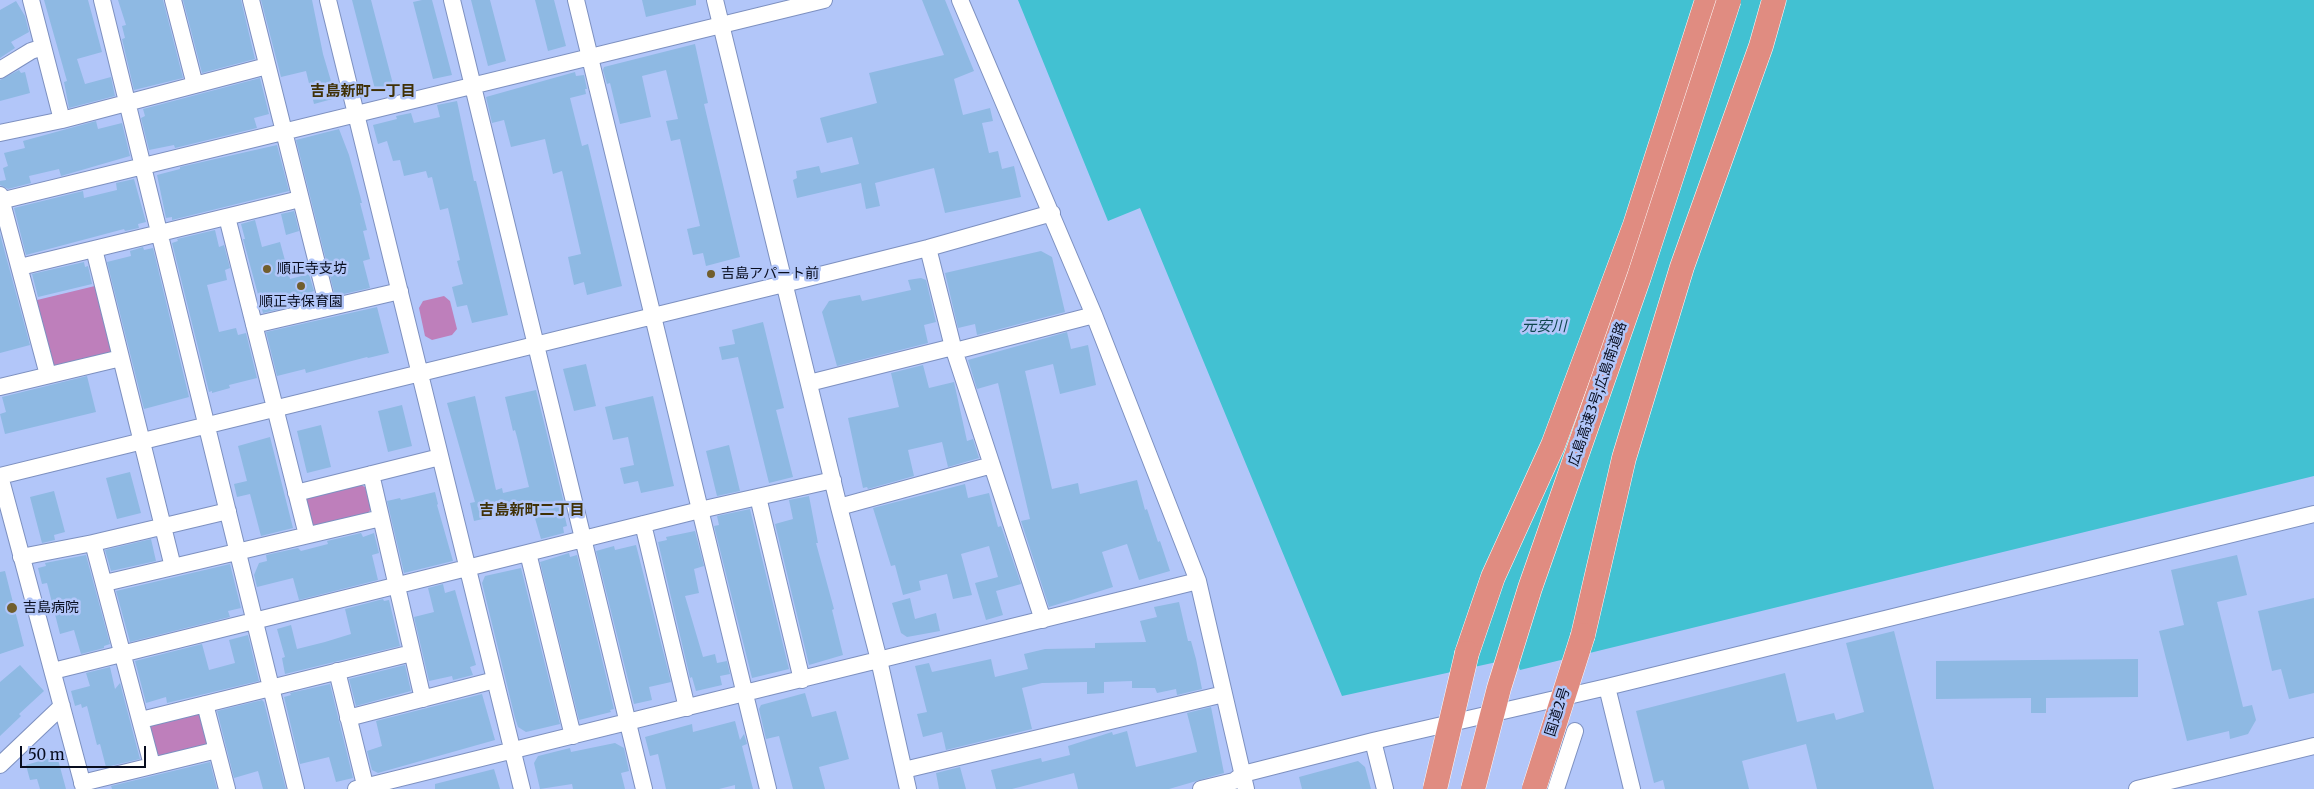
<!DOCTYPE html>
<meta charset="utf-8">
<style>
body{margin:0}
#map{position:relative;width:2314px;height:789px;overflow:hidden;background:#b2c6f9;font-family:Merriweather,serif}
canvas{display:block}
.scale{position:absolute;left:20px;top:746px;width:126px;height:22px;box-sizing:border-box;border:2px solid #080d1f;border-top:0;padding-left:6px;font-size:15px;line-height:18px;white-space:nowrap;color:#080d1f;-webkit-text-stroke:4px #b2c6f9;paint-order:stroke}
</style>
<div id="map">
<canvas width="2314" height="789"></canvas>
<div class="scale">50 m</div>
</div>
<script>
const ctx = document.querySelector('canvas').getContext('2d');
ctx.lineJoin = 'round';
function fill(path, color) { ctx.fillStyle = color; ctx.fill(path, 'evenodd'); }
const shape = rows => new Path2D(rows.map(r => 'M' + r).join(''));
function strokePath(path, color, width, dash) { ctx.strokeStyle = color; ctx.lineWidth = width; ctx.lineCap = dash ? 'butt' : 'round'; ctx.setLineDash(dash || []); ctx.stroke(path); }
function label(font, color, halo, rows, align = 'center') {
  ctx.font = font + ' Merriweather,"Noto Sans JP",serif'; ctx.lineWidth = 5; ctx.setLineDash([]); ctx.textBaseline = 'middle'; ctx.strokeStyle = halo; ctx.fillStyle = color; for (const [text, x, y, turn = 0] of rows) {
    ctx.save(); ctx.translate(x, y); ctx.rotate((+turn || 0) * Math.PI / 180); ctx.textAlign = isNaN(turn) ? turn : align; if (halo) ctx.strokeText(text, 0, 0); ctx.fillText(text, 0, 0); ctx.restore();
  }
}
fill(shape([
 [99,285,114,345,108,356,54,368,33,301],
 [444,296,450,301,457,329,452,335,432,340,425,336,419,308,423,301],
 [355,482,365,487,371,509,365,517,317,531,309,524,304,501,311,493],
 [194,711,202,716,209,737,205,746,164,758,156,753,149,730,154,721]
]), '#be7fbb');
fill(shape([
 [1018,0,2314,0,2314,476,1520,670,1515,658,1342,696,1140,208,1108,221]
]), '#42c1d2');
fill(shape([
 [44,0,88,0,102,52,77,59,85,84,111,77,115,96,69,108,64,82,67,81],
 [118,0,163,0,183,78,134,90,122,39,125,38,122,26,126,25],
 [183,0,241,0,255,59,202,73],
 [261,0,312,0,323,54,336,98,314,104,306,71,281,77],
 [352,0,371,0,394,88,376,93],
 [422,0,432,0,452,75,433,79,413,2],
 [471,0,490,0,506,61,488,66],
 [535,0,554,0,566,46,548,51],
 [642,0,696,0,696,5,646,17],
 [922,0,945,0,974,71,954,79,963,115,990,108,993,121,982,123,989,153,998,151,1002,169,1014,166,1021,197,945,213,934,168,875,183,880,206,866,209,861,183,797,198,793,180,797,178,796,171,819,166,821,173,859,164,852,137,827,143,820,118,877,103,869,73,944,55],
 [16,1,25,16,29,32,11,42,15,48,0,58,0,10],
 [695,44,708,103,704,104,740,257,706,266,703,253,693,255,687,229,700,226,680,139,671,141,666,121,678,119,666,70,642,76,651,117,620,124,610,83,607,84,603,70,604,67],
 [19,70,21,73,25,72,30,93,0,101,0,80],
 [575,72,576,76,584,75,587,89,585,89,586,94,570,98,582,146,588,144,622,286,587,295,584,282,574,285,568,257,581,254,562,171,553,174,545,139,511,147,504,120,492,123,486,97],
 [260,78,269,114,254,118,257,128,175,148,174,145,149,150,141,118,145,116,143,109],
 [457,101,474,181,476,181,508,315,472,323,467,305,457,307,452,287,463,284,457,261,460,260,448,208,440,210,432,177,428,178,426,171,404,176,400,160,393,161,387,141,378,144,373,125,397,119,396,116,411,113,414,123,440,117,437,105],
 [96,121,98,129,122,123,130,156,61,176,59,169,29,176,31,183,8,189,0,185,0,181,6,180,3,168,8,166,4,153,25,148,23,141],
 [339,129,349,155,362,203,360,203,367,230,363,231,370,259,363,261,370,288,335,296,296,140],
 [277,145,289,191,172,220,172,217,166,218,157,175,180,169,180,167],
 [134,179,146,222,138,224,139,228,125,231,124,229,26,255,14,208,83,191,84,198,117,190,116,183],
 [294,211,299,231,286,235,281,214],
 [255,220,262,247,280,242,290,279,309,274,314,291,303,295,305,303,263,313,243,239,245,239,241,224],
 [215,230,219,247,224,245,230,268,225,270,227,280,207,285,219,332,236,328,238,335,246,333,257,378,229,385,230,388,212,393,212,391,209,392,172,243,178,241,177,239],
 [0,234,30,345,0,353],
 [143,247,144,250,153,248,189,397,144,409,107,262,131,256,130,251],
 [1041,251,1052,257,1065,312,977,335,975,324,958,328,945,273],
 [84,262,85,267,88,266,92,284,38,297,32,274],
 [921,278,926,280,936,322,924,325,928,343,837,366,822,312,829,301,860,295,862,301,911,290,908,280],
 [377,307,389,353,368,358,367,357,306,373,305,369,277,376,266,332],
 [763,322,784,408,776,410,793,477,769,483,738,357,722,360,719,347,735,344,732,330],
 [1067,332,1071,349,1088,345,1096,385,1060,394,1053,364,1025,371,1052,489,1078,483,1080,494,1137,480,1145,510,1147,509,1158,542,1160,541,1170,571,1139,580,1127,544,1102,552,1113,587,1049,607,1021,521,1030,519,998,383,977,389,968,360],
 [586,364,596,406,574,411,563,369],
 [923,365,929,388,954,382,967,441,973,439,979,458,948,467,942,442,908,450,914,476,868,489,867,487,863,488,848,418,899,407,891,373],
 [87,376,96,412,5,434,0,414,6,412,2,397],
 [536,390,564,503,562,504,567,526,563,527,564,533,541,539,532,508,474,521,470,503,475,502,447,403,475,396,496,490,502,488,503,493,529,487,517,437,515,430,513,431,505,397],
 [653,396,674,486,641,493,638,481,624,484,620,468,634,465,628,437,613,440,605,407],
 [402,405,412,446,388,452,378,411],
 [321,425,331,467,307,473,297,431],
 [270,437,293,528,261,536,250,494,237,497,234,484,247,481,238,446],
 [729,445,740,491,717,496,706,451],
 [130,472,141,513,117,519,106,478],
 [965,484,968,498,989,493,998,527,1001,526,1021,584,996,591,1003,615,986,620,975,583,998,577,989,546,961,554,972,595,953,599,947,574,919,581,921,590,903,595,895,565,891,566,873,508],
 [54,491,65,532,54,535,55,540,42,543,30,497],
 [435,492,438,504,437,505,453,561,404,573,387,501,400,498,401,500],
 [809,496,818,543,816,543,834,609,832,610,843,655,809,665,775,524,793,519,789,500],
 [750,509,789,669,752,678,714,526,719,525,717,516],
 [695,531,704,566,694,569,699,593,685,596,703,657,715,654,717,663,727,661,730,674,720,676,722,685,696,691,692,677,690,678,658,542,667,540,666,537],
 [361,533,363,537,374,533,379,553,372,555,378,580,299,600,293,578,257,587,254,575,259,563,267,561,266,555,298,548,301,551,328,544,327,541],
 [151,539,156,561,111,571,105,550],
 [636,545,671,682,649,687,652,700,634,704,596,551,614,546,615,550],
 [569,553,570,557,577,555,614,709,610,710,611,712,579,720,540,562],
 [86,555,110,644,104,646,104,648,81,654,74,630,60,634,47,583,42,584,38,568,46,566,45,563],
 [2237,555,2247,595,2217,602,2243,707,2252,705,2256,720,2248,734,2230,739,2229,731,2187,741,2159,631,2184,625,2171,570],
 [230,564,241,608,228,611,230,617,130,642,116,591],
 [521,568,560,724,526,732,518,727,515,718,482,583,485,576],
 [5,571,24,646,0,654,0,572],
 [443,584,445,593,455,590,476,665,470,667,473,675,453,680,452,676,429,681,414,617,434,612,428,588],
 [910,598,915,619,936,613,940,631,907,637,901,633,892,603],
 [2314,598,2314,693,2289,699,2281,669,2272,671,2258,611],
 [383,599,384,601,389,600,400,646,285,674,282,658,285,657,277,629,291,625,297,649,325,642,351,634,345,609],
 [1179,602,1188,641,1191,641,1196,659,1202,689,1177,695,1176,689,1157,693,1155,688,1132,688,1132,681,1104,682,1104,693,1087,694,1087,682,1042,683,1022,688,1032,729,946,750,942,732,923,737,917,714,927,712,915,666,929,663,932,672,991,659,995,677,1028,669,1024,654,1045,649,1095,648,1095,643,1146,642,1140,621,1157,617,1154,607],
 [1894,631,1934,789,1817,789,1806,744,1742,761,1749,789,1665,789,1663,780,1654,783,1636,711,1785,673,1797,722,1834,713,1836,720,1864,712,1846,643],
 [248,635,259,681,167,703,166,697,146,703,135,661,202,644,209,670,235,663,229,640],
 [2138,659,2138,697,2046,698,2046,713,2031,713,2031,698,1936,699,1936,661],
 [20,665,44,691,19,714,21,716,0,736,0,682],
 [405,665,411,691,356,706,349,679],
 [110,667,115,689,120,683,140,759,106,767,100,744,97,745,87,706,82,708,81,704,75,706,71,691,90,686,86,673],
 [330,684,353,778,336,782,329,757,300,764,284,697,291,695,290,693],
 [805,693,812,717,836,711,849,759,819,767,825,789,793,789,779,736,766,739,759,709,761,705],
 [482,694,495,740,378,773,372,770,367,751,382,746,376,721],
 [262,700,264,702,286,789,263,789,258,771,234,778,217,711],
 [1211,707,1224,773,1169,789,1078,789,1074,773,1012,789,996,789,991,770,1041,758,1042,762,1070,755,1068,746,1112,732,1113,735,1127,731,1136,767,1197,752,1187,713],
 [735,721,740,740,744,734,747,744,742,746,753,789,735,789,735,785,719,789,666,789,658,754,650,756,645,737,692,724,693,732],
 [615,743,624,748,629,771,621,773,625,789,573,789,572,784,540,789,534,763,538,756,570,748,571,752],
 [57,756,66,789,40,789,37,779,30,780,26,765],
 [1358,761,1365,767,1371,789,1302,789,1299,777],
 [210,762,217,789,112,789,111,786],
 [960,767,966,789,939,789,936,773],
 [494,769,500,789,435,789,435,784]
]), '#8eb9e3');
const minor = shape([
 [31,0,62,120],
 [102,0,296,789],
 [173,0,195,85],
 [251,0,328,307],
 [328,0,522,789],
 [452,0,644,789],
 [576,0,768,789],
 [715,0,839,507,879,660,908,789],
 [960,0,1094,315,1198,581,1246,789],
 [0,70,31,51,43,47],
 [0,133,62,120,267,66],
 [0,195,48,375],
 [0,201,824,0],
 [227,217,307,535],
 [928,248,953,347,1043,620],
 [94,249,173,567],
 [20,267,300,199],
 [254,325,400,291],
 [955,351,1094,315],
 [809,383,953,347],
 [0,387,121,358],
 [371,474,423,699],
 [0,476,784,284,928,248,1052,213],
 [0,476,84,789],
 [296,493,440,457],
 [758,497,802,680],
 [839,507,992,465],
 [643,524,687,708],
 [93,543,152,765],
 [528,553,573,736],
 [21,557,93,543,228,511],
 [105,583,381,518],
 [53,671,700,510,833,480],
 [337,671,366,789],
 [1607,687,1632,789],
 [205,704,227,789],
 [348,718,495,680],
 [141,720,412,653],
 [1373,741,1385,789],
 [0,765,62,706],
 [904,770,1224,694],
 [82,783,217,750],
 [356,789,1198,581],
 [1201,789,1234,781,1243,774,1373,741,1607,687,2314,514],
 [1556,789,1575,731],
 [2137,789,2314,746]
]);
const highway = shape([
 [1583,635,1624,458,1682,267,1761,46,1774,0],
 [1467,653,1493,577,1553,445,1635,225,1707,0]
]);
strokePath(minor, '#7d90c0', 18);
strokePath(highway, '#fff', 25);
strokePath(minor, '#fff', 16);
strokePath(highway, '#e08c81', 24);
const highwayBridge = shape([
 [1435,789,1467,653],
 [1473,789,1499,688,1530,588,1639,277,1729,0],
 [1534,789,1583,635]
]);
strokePath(highwayBridge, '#fff', 25, []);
strokePath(highwayBridge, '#e08c81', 24);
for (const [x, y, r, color] of [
 [267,269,5,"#715e2d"],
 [711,274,5,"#715e2d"],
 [301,286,5,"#715e2d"],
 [12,608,6,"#715e2d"]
]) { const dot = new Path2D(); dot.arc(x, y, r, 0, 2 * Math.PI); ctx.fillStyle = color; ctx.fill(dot); strokePath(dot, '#b2c6f9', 2); }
label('14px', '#080d1f', '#b2c6f9', [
 ["順正寺支坊",277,269],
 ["吉島アパート前",721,274],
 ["順正寺保育園",301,302,"center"],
 ["吉島病院",23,608]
], 'left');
label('14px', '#080d1f', '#b2c6f9', [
 ["広島高速3号;広島南道路",1598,394,-71],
 ["国道2号",1558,712,-72]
]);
label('bold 15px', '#403107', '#b2c6f9', [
 ["吉島新町一丁目",363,92],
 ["吉島新町二丁目",532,511]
]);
label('italic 15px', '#0f474e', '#b2c6f9', [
 ["元安川",1544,327]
]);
</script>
